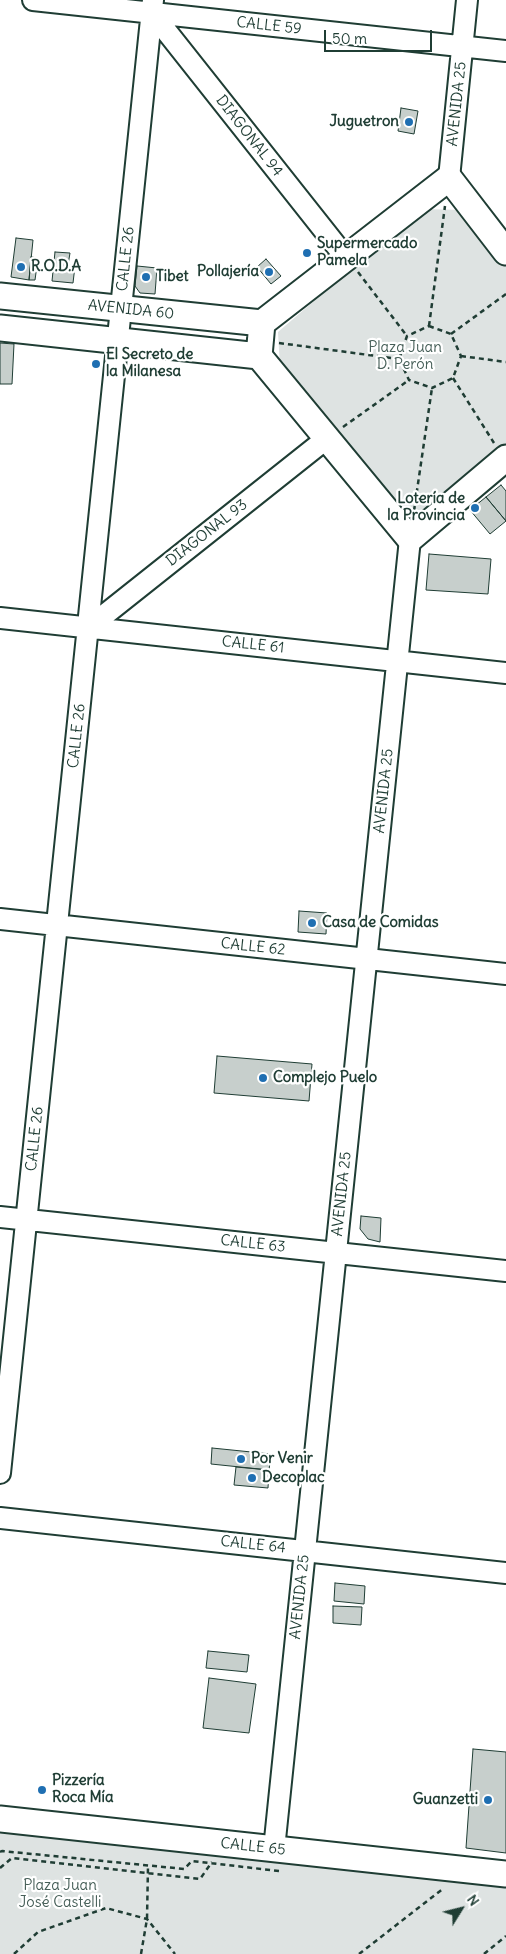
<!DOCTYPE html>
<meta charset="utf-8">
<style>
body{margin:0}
#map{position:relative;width:506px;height:1954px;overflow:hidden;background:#fff;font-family:Delius,sans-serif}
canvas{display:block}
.north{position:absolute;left:436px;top:1884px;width:50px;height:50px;-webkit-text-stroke:4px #fff;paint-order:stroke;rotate:54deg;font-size:14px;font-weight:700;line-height:20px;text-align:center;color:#1f3d34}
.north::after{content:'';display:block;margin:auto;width:18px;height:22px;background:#1f3d34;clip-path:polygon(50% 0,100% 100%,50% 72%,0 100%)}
.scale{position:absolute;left:324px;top:30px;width:108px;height:22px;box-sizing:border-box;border:2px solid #1f3d34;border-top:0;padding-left:6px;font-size:15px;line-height:18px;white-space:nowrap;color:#1f3d34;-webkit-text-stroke:4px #fff;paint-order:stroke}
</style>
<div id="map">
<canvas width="506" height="1954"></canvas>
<div class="north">N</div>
<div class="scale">50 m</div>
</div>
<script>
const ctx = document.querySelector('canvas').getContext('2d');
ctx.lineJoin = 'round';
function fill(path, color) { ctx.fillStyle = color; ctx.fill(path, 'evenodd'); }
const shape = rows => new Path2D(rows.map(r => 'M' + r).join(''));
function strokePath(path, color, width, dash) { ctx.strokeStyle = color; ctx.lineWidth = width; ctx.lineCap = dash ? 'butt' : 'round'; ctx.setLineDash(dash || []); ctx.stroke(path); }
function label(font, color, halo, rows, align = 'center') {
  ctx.font = font + ' Delius,sans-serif'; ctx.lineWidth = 4.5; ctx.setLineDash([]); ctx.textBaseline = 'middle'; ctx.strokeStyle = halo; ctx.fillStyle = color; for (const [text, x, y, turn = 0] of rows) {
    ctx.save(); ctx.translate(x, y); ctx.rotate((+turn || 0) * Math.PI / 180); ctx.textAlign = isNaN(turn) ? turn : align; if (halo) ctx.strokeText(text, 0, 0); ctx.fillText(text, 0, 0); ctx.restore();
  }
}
fill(shape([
 [421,209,464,210,506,265,506,446,429,513,394,503,280,368,278,332],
 [0,1829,506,1885,506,1954,0,1954]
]), '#dee3e2');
const building = shape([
 [401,108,418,111,414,134,398,131,401,108],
 [16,238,33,240,29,280,11,277,16,238],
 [55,252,70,253,68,265,75,266,73,283,52,281,55,252],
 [31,257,38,258,35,280,29,280,31,257],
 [266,259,281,276,271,284,257,267,266,259],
 [137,266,157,268,155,294,140,293,135,286,137,266],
 [0,343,14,344,12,384,0,384,0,343],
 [501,485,506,491,506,521,486,497,501,485],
 [486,497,506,521,490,534,470,510,486,497],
 [429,554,491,559,488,594,426,590,429,554],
 [299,911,327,913,326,934,298,932,299,911],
 [217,1056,312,1064,309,1101,214,1093,217,1056],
 [361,1216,381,1218,380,1242,368,1239,360,1229,361,1216],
 [212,1448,271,1454,269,1470,211,1464,212,1448],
 [236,1467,269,1470,268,1488,234,1485,236,1467],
 [335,1583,365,1586,364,1604,334,1601,335,1583],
 [333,1606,362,1607,361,1625,333,1623,333,1606],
 [208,1651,249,1655,247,1672,206,1668,208,1651],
 [209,1678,256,1684,249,1733,203,1728,209,1678],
 [473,1749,506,1752,506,1853,466,1848,473,1749]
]);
fill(building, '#c7cfcc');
strokePath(building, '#1f3d34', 1);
const minor = shape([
 [33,0,506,51],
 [152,13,346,258],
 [449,178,467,0],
 [0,618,506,673],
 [88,628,326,439],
 [0,919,506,974],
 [0,1217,506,1271],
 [0,1473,153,0],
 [0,1518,506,1573],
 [274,1849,410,539]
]);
const major = shape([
 [506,252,449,178,262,323,259,356,410,539,506,458],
 [0,296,262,323],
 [0,328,259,356],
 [0,1819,506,1874]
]);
strokePath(minor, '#1f3d34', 24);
strokePath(major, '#1f3d34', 29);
strokePath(shape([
 [358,272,407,336],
 [429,326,451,334,461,356,453,378,432,388,409,380,399,359,407,336,429,326],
 [429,326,445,206],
 [451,334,506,294],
 [279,343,399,359],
 [461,356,506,362],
 [453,378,494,443],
 [343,427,409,380],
 [414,511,432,388],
 [0,1852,2,1851,184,1869,192,1861,279,1871],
 [0,1868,12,1858,200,1879,212,1862],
 [14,1954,38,1932,106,1908,147,1919,175,1954],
 [141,1954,147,1919,148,1866],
 [359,1954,444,1888],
 [484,1954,506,1936]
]), '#1f3d34', 2.5, [5, 4]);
strokePath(minor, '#fff', 20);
strokePath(major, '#fff', 25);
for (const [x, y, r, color] of [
 [409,122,5,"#1f6fb2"],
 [307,253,5,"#1f6fb2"],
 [21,267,5,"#1f6fb2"],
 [269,272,5,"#1f6fb2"],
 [146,277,5,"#1f6fb2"],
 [96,364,5,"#1f6fb2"],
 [475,508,5,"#1f6fb2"],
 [312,923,5,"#1f6fb2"],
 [263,1078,5,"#1f6fb2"],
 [241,1459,5,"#1f6fb2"],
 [252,1478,5,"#1f6fb2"],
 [42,1790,5,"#1f6fb2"],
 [488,1800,5,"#1f6fb2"]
]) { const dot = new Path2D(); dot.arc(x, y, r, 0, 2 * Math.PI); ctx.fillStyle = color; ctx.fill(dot); strokePath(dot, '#fff', 2); }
label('15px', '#1f3d34', '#fff', [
 ["CALLE 59",269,26,6],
 ["AVENIDA 25",457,104,-84],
 ["DIAGONAL 94",249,136,52],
 ["CALLE 26",126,259,-84],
 ["AVENIDA 60",131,310,6],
 ["DIAGONAL 93",207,533,-38],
 ["CALLE 61",253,645,6],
 ["CALLE 26",77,736,-84],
 ["AVENIDA 25",384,791,-84],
 ["CALLE 62",253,947,6],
 ["CALLE 26",35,1139,-84],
 ["AVENIDA 25",342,1194,-84],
 ["CALLE 63",253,1244,6],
 ["CALLE 64",253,1545,6],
 ["AVENIDA 25",300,1597,-84],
 ["CALLE 65",253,1847,6]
]);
label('bold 15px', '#1f3d34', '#fff', [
 ["Juguetron",399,122,"right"],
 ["Supermercado",317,244],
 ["Pamela",317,261],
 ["R.O.D.A",31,267],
 ["Pollajería",259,272,"right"],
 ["Tibet",156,277],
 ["El Secreto de",106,355],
 ["la Milanesa",106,372],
 ["Lotería de",465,499,"right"],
 ["la Provincia",465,516,"right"],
 ["Casa de Comidas",322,923],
 ["Complejo Puelo",273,1078],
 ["Por Venir",251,1459],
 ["Decoplac",262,1478],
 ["Pizzería",52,1781],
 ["Roca Mía",52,1798],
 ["Guanzetti",478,1800,"right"]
], 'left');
label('15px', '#455e57', '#fff', [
 ["Plaza Juan",405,348],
 ["D. Perón",405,365],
 ["Plaza Juan",60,1886],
 ["José Castelli",60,1903]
]);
</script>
